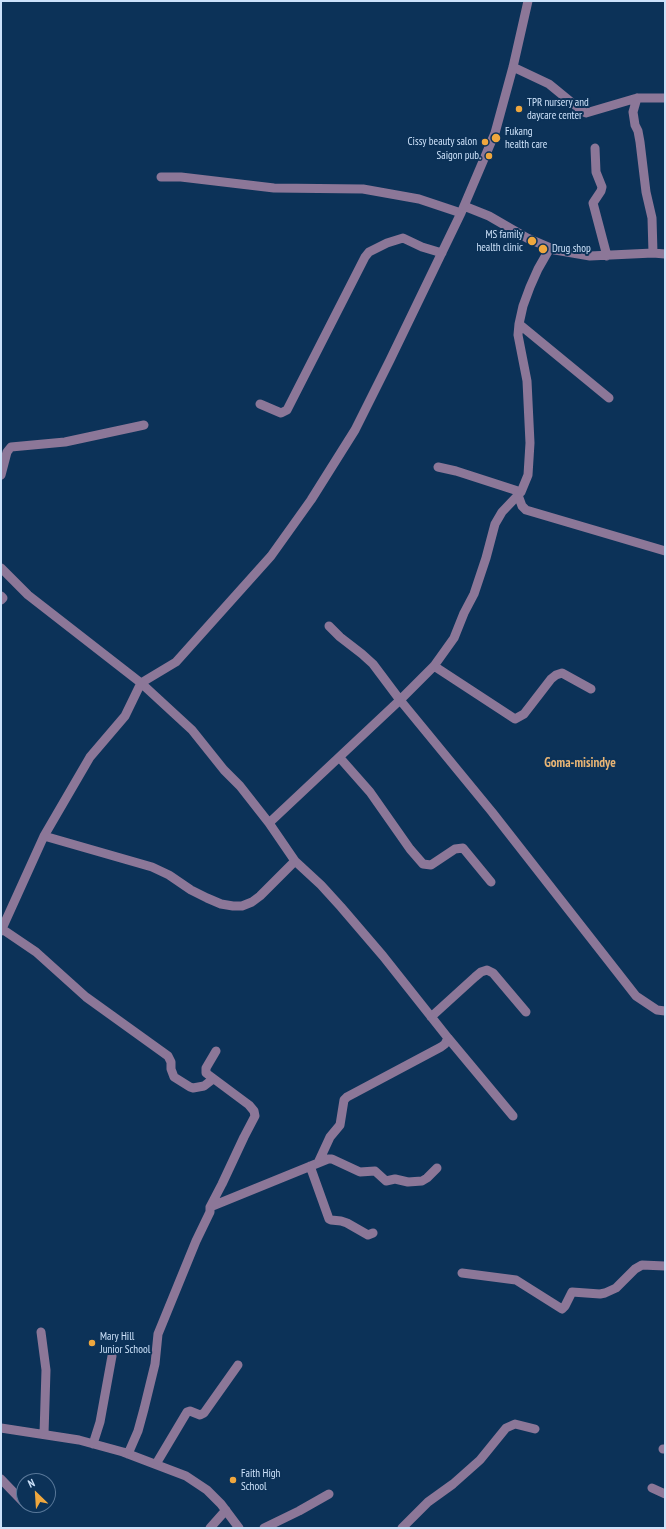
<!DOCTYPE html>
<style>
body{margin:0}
#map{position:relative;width:666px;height:1529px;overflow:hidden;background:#0c3258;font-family:"PT Sans Narrow",sans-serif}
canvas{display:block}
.frame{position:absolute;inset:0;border:2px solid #cde2fa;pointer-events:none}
.north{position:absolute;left:16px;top:1473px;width:40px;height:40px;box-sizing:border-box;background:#0c3258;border:1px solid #597899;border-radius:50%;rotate:335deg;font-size:11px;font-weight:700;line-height:16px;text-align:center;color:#cde2fa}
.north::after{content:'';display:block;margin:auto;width:14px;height:18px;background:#efa73e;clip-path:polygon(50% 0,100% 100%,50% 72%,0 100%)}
</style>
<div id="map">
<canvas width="666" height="1529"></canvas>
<div class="frame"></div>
<div class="north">N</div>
</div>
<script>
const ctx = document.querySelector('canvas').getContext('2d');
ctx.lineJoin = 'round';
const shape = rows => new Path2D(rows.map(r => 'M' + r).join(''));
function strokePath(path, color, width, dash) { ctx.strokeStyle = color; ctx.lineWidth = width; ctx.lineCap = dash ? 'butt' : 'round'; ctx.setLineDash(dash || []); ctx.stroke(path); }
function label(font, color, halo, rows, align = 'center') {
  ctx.font = font + ' "PT Sans Narrow",sans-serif'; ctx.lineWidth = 4; ctx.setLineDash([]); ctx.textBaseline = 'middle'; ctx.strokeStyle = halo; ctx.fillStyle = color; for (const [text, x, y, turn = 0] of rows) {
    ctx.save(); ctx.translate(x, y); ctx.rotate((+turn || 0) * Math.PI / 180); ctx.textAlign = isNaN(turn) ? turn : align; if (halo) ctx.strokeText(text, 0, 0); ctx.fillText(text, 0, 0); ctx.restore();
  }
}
strokePath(shape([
 [513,67,549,84,582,111,586,113,637,98,665,98],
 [637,98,633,112,635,125,638,131,640,142,646,192,652,218,653,253],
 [595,148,596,172,602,187,601,191,593,203,607,256],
 [161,177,181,177,274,188,363,189,419,199,461,213],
 [464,206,489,216,527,238,555,250,590,256,653,253,665,254],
 [519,324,609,398],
 [260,404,281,413,287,410,365,257,369,252,387,243,403,238,422,247,442,253],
 [438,467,456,471,521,492],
 [1,475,7,452,11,447,65,442,144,425],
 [518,495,522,506,526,510,665,551],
 [1,568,28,595,141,683,192,730,224,770,240,786,269,823,400,700,434,666,454,638,464,613,474,594,486,558,495,524,502,512,521,492,528,475,530,443,527,381,518,335,519,324,523,306,530,287,538,269,550,248],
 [1,596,3,598,1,600],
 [329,626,340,637,362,654,373,664,400,700,492,812,636,996,657,1010,665,1011],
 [434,666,515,719,524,714,551,679,556,675,562,673,591,689],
 [340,758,370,792,410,849,423,864,431,865,455,849,463,848,491,882],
 [269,823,295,861,321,885,341,907,383,956,448,1038,513,1116],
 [44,836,152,867,169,875,191,890,207,898,221,904,233,906,242,906,252,902,260,896,295,861],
 [2,929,36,952,86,997,168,1056,171,1062,171,1069,174,1077,190,1087,193,1088,204,1086,213,1079],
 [1,931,44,836,90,757,125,716,141,683,176,662,271,556,311,500,355,430,390,360,461,213,495,133,513,67,528,1],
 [431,1017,475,977,481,972,487,970,493,973,526,1012],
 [318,1163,330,1137,340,1125,344,1100,347,1097,441,1047,445,1044,448,1038],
 [310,1166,329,1219,331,1220,341,1221,347,1223,368,1235,373,1233],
 [210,1207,328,1159,332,1159,360,1172,375,1171,386,1181,395,1179,408,1182,422,1181,427,1178,437,1168],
 [462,1273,516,1280,562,1309,565,1306,572,1292,600,1294,605,1293,616,1288,635,1269,642,1265,665,1266],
 [41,1332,46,1370,44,1434],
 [1,1428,79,1440,123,1452,186,1476,207,1490,221,1504,239,1528],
 [93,1444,100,1422,112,1356],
 [663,1449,665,1449],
 [128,1454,138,1431,144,1409,155,1364,158,1334,196,1241,210,1212,210,1207,222,1184,244,1137,255,1116,254,1111,249,1105,206,1073,206,1068,216,1051],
 [156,1464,187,1412,190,1411,200,1415,204,1413,238,1365],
 [1,1479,24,1503],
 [652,1488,665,1494],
 [210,1528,226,1510],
 [264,1528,299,1511,329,1494],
 [402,1528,428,1502,453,1484,480,1460,506,1428,515,1424,535,1429]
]), '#8c7798', 9);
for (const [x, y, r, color] of [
 [519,109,4,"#efa73e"],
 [496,138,5,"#efa73e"],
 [485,142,4,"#efa73e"],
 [489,156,4,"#efa73e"],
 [532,241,5,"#efa73e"],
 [543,249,5,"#efa73e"],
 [92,1343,4,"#efa73e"],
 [233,1480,4,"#efa73e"]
]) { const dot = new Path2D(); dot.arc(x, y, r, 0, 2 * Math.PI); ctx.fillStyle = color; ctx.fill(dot); strokePath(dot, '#0c3258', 1.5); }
label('11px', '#cde2fa', '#0c3258', [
 ["TPR nursery and",527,103],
 ["daycare center",527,116],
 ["Fukang",505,132],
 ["health care",505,145],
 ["Cissy beauty salon",477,142,"right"],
 ["Saigon pub.",481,156,"right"],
 ["MS family",523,235,"right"],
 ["health clinic",523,248,"right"],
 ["Drug shop",552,249],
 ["Mary Hill",100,1337],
 ["Junior School",100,1350],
 ["Faith High",241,1474],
 ["School",241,1487]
], 'left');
label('bold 13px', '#e8b575', '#0c3258', [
 ["Goma-misindye",580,763]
]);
</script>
